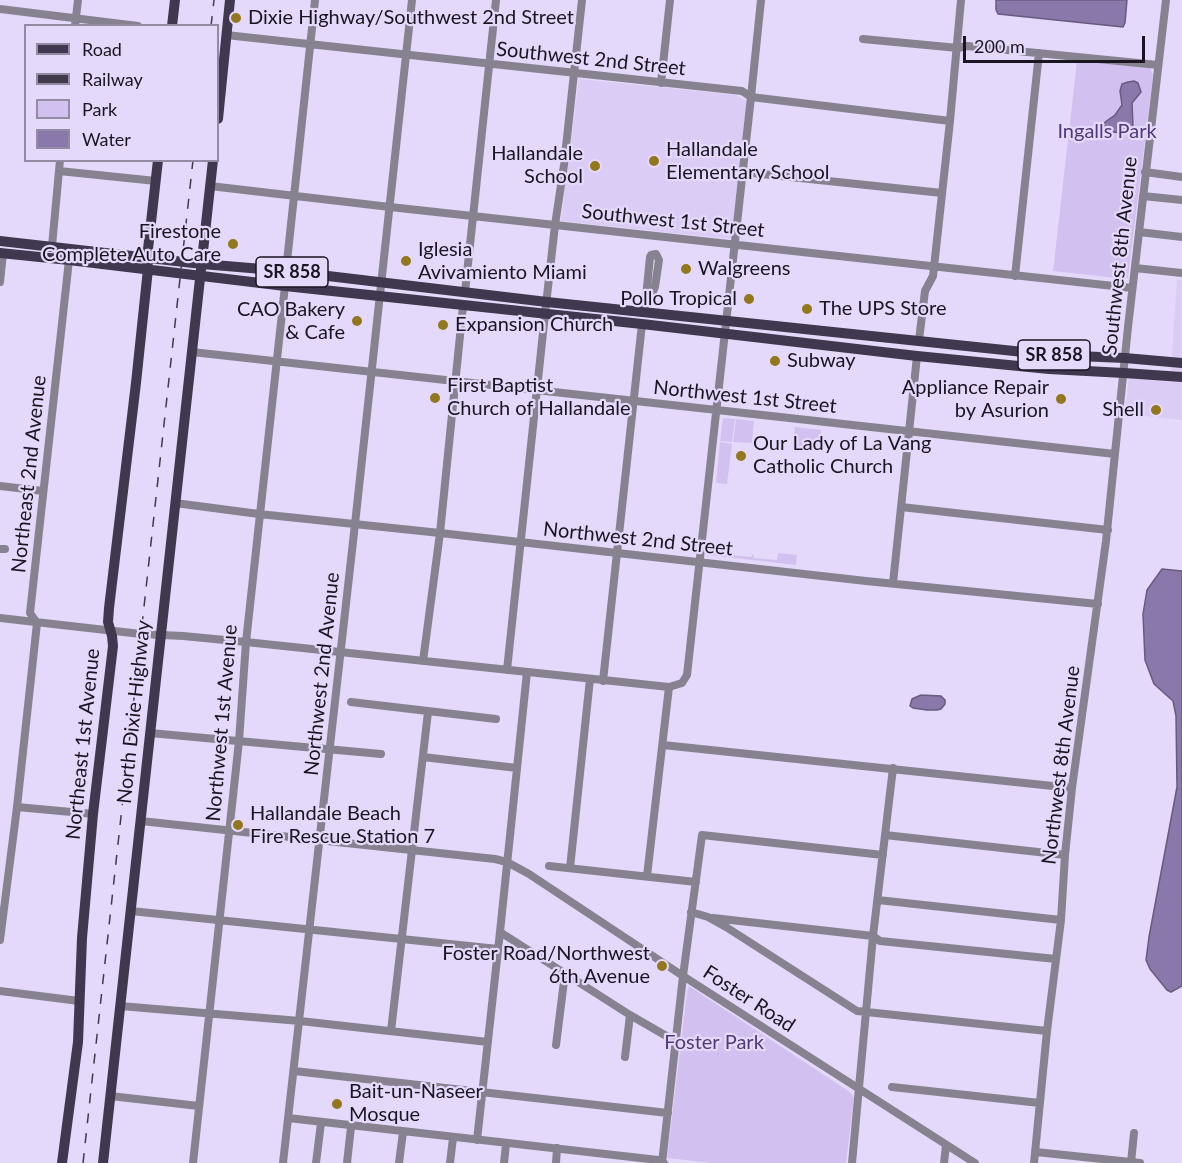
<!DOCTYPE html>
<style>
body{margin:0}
#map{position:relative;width:1182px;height:1163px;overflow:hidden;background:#e5d9fb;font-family:Lato,sans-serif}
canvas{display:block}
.legend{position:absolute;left:24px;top:24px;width:195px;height:138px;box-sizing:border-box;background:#e5d9fb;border:2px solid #938ba4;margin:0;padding:8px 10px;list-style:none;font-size:18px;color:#191521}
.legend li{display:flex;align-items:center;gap:12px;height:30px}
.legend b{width:30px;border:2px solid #938ba4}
.scale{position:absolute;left:963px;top:36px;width:182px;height:27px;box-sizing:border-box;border:3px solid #191521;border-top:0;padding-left:8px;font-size:18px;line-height:21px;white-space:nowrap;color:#191521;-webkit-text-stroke:4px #e5d9fb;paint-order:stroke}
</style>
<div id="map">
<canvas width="1182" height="1163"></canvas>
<ul class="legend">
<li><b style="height:8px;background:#40384f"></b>Road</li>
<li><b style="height:8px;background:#403a4a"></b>Railway</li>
<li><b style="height:16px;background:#d2c1f0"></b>Park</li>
<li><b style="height:16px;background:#8b78aa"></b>Water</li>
</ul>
<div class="scale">200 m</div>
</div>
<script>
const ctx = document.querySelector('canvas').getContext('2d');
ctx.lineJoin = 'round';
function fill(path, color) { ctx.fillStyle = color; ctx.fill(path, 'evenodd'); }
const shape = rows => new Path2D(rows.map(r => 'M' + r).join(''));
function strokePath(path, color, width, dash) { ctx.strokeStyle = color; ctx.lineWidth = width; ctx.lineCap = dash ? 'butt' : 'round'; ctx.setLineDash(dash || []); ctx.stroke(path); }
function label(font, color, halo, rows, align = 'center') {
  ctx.font = font + ' Lato,sans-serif'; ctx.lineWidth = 4.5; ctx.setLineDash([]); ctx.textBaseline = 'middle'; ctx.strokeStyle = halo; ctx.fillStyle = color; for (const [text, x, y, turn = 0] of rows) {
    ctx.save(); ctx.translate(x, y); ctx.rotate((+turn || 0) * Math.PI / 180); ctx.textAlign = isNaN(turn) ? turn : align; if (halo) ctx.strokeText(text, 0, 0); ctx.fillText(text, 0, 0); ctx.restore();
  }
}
fill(shape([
 [579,79,736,95,747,101,731,239,561,221],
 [1177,279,1182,280,1182,420,1125,414,1129,378,1170,382]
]), '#dbccf5');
fill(shape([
 [1077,61,1150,68,1153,75,1128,278,1125,279,1053,271],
 [723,418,735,419,732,442,720,441],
 [736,419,754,421,752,443,733,442],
 [795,427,821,430,819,451,792,448],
 [720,442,732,444,727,484,716,483],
 [709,547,711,548,711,553,751,557,753,554,754,558,777,560,778,553,797,555,796,565,708,555],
 [689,986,850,1092,854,1098,846,1163,711,1163,667,1158,687,992]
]), '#d2c1f0');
const water = shape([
 [996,0,1127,0,1125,23,1123,27,998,14,996,10,996,0],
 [1134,81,1138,83,1141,92,1132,103,1133,126,1127,132,1123,133,1113,132,1105,129,1104,125,1105,122,1115,115,1122,105,1120,91,1122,84,1128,82,1134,81],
 [1162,569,1182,571,1182,986,1171,992,1167,990,1150,969,1146,960,1149,937,1177,787,1176,716,1173,701,1154,684,1145,660,1143,614,1147,590,1162,569],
 [921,695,941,696,945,700,945,704,941,709,937,710,927,710,913,708,910,706,912,699,921,695]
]);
fill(water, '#8b78aa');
strokePath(water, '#695a81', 1.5);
strokePath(shape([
 [0,9,138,26],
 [75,26,78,0],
 [226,35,742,91,751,97,950,121],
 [863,39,958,48,967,46,1158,65],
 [661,83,670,0],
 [59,171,156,181],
 [743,172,942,193],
 [1145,172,1182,177],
 [210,186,390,207,1132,288],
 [1143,196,1182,200],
 [1139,232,1182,237],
 [52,246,60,160],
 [1135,268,1182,273],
 [286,271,315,0],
 [1015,276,1039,53],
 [0,282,3,253],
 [465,292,496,0],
 [644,311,646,297,650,257,651,255,656,254,659,260,655,287,652,294,646,297],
 [919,340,925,291,933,276,950,121,961,0],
 [192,352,1115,454],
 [0,486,43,491],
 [175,503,259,514,440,533,866,581,1098,604],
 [901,507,1108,530],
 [0,549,5,549],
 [893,583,917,356],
 [0,618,141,634,183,636,246,642,669,687,682,683,687,675,751,97,761,0],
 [423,661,440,533,463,306],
 [507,670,545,314,555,225,564,165,582,0],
 [603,681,642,324],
 [351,702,496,719],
 [150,733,381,754],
 [663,745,1072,788],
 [423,757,517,768],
 [17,807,93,814],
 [141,821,495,859,507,862,529,874,683,976,975,1163],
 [885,835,1065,855],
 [549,866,696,882],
 [570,868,590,679],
 [647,876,669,687],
 [878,900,1061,920],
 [131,911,498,949],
 [691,912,708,917,726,927,857,1011,1047,1031],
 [713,918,873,936,880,941,1056,959],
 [500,932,630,1015,675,1041],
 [0,940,17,807,37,623,30,613,69,260],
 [0,991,79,1001],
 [120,1006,300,1021,488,1042],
 [391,1031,428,712],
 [556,1045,565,973],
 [625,1057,630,1015],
 [294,1071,668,1113],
 [892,1087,1040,1103],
 [110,1096,199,1106],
 [288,1118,658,1160,664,1163],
 [477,1140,500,932,527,672],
 [1036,1152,1140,1163],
 [193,1163,239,741,246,642,285,286],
 [283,1163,355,524,412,0],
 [316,1163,321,1123],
 [347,1163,351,1127],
 [399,1163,403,1132],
 [450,1163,453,1138],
 [504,1163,506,1144],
 [556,1163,557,1148],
 [662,1163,683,976,702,835,883,855],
 [852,1163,873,936,893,768],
 [944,1163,946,1145],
 [1034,1163,1047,1031,1061,920,1065,855,1072,788,1106,541,1128,327,1166,0],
 [1131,1163,1134,1133]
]), '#878290', 8);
strokePath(shape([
 [172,26,175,0],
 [218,119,230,0],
 [0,241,202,264,286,271,547,302,1052,355,1125,358,1182,363],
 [0,253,69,260,285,286,642,324,917,356,1049,369,1124,373,1182,377],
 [62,1163,78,1042,82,938,93,814,113,646,112,636,108,622,109,608,136,383,148,269,147,258,158,160],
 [103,1163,213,160]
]), '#40384f', 10);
strokePath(shape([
 [211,26,214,0],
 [83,1163,193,160]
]), '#403a4a', 1.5, [10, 10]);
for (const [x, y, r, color] of [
 [236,18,6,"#92771d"],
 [654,161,6,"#92771d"],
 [595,166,6,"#92771d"],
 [233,244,6,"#92771d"],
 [406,261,6,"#92771d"],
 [686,269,6,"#92771d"],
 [749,299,6,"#92771d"],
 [807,309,6,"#92771d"],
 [357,321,6,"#92771d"],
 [443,325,6,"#92771d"],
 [775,361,6,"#92771d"],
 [435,398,6,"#92771d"],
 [1061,399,6,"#92771d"],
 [1156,410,6,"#92771d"],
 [741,456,6,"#92771d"],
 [238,825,6,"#92771d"],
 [662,966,6,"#92771d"],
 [337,1104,6,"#92771d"]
]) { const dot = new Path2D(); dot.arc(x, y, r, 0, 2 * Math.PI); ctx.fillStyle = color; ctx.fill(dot); strokePath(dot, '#e5d9fb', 2); }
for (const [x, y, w] of [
 [292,272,72],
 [1054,355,72]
]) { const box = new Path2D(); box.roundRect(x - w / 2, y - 15, w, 30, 4.5); ctx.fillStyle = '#e5d9fb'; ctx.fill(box); strokePath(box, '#191521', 1.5); }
label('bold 18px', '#191521', null, [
 ["SR 858",292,272],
 ["SR 858",1054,355]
]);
label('20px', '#191521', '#e5d9fb', [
 ["Dixie Highway/Southwest 2nd Street",248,18],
 ["Hallandale",666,150],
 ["Elementary School",666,173],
 ["Hallandale",583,154,"right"],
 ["School",583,177,"right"],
 ["Firestone",221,232,"right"],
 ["Complete Auto Care",221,255,"right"],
 ["Iglesia",418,250],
 ["Avivamiento Miami",418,273],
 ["Walgreens",698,269],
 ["Pollo Tropical",737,299,"right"],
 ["The UPS Store",819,309],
 ["CAO Bakery",345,310,"right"],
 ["& Cafe",345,333,"right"],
 ["Expansion Church",455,325],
 ["Subway",787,361],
 ["First Baptist",447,386],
 ["Church of Hallandale",447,409],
 ["Appliance Repair",1049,388,"right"],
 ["by Asurion",1049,411,"right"],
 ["Shell",1144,410,"right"],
 ["Our Lady of La Vang",753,444],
 ["Catholic Church",753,467],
 ["Hallandale Beach",250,814],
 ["Fire Rescue Station 7",250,837],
 ["Foster Road/Northwest",650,954,"right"],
 ["6th Avenue",650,977,"right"],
 ["Bait-un-Naseer",349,1092],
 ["Mosque",349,1115]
], 'left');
label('20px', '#191521', '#e5d9fb', [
 ["Southwest 2nd Street",591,59,6],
 ["Southwest 1st Street",673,221,6],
 ["Southwest 8th Avenue",1120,256,-84],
 ["Northwest 1st Street",745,397,6],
 ["Northeast 2nd Avenue",29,474,-84],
 ["Northwest 2nd Street",638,539,6],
 ["Northwest 2nd Avenue",322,674,-84],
 ["North Dixie Highway",134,712,-84],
 ["Northwest 1st Avenue",222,723,-85],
 ["Northeast 1st Avenue",83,744,-84],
 ["Northwest 8th Avenue",1061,765,-83],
 ["Foster Road",749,999,33]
]);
label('20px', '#533878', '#e5d9fb', [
 ["Ingalls Park",1107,132],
 ["Foster Park",714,1043]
]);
</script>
